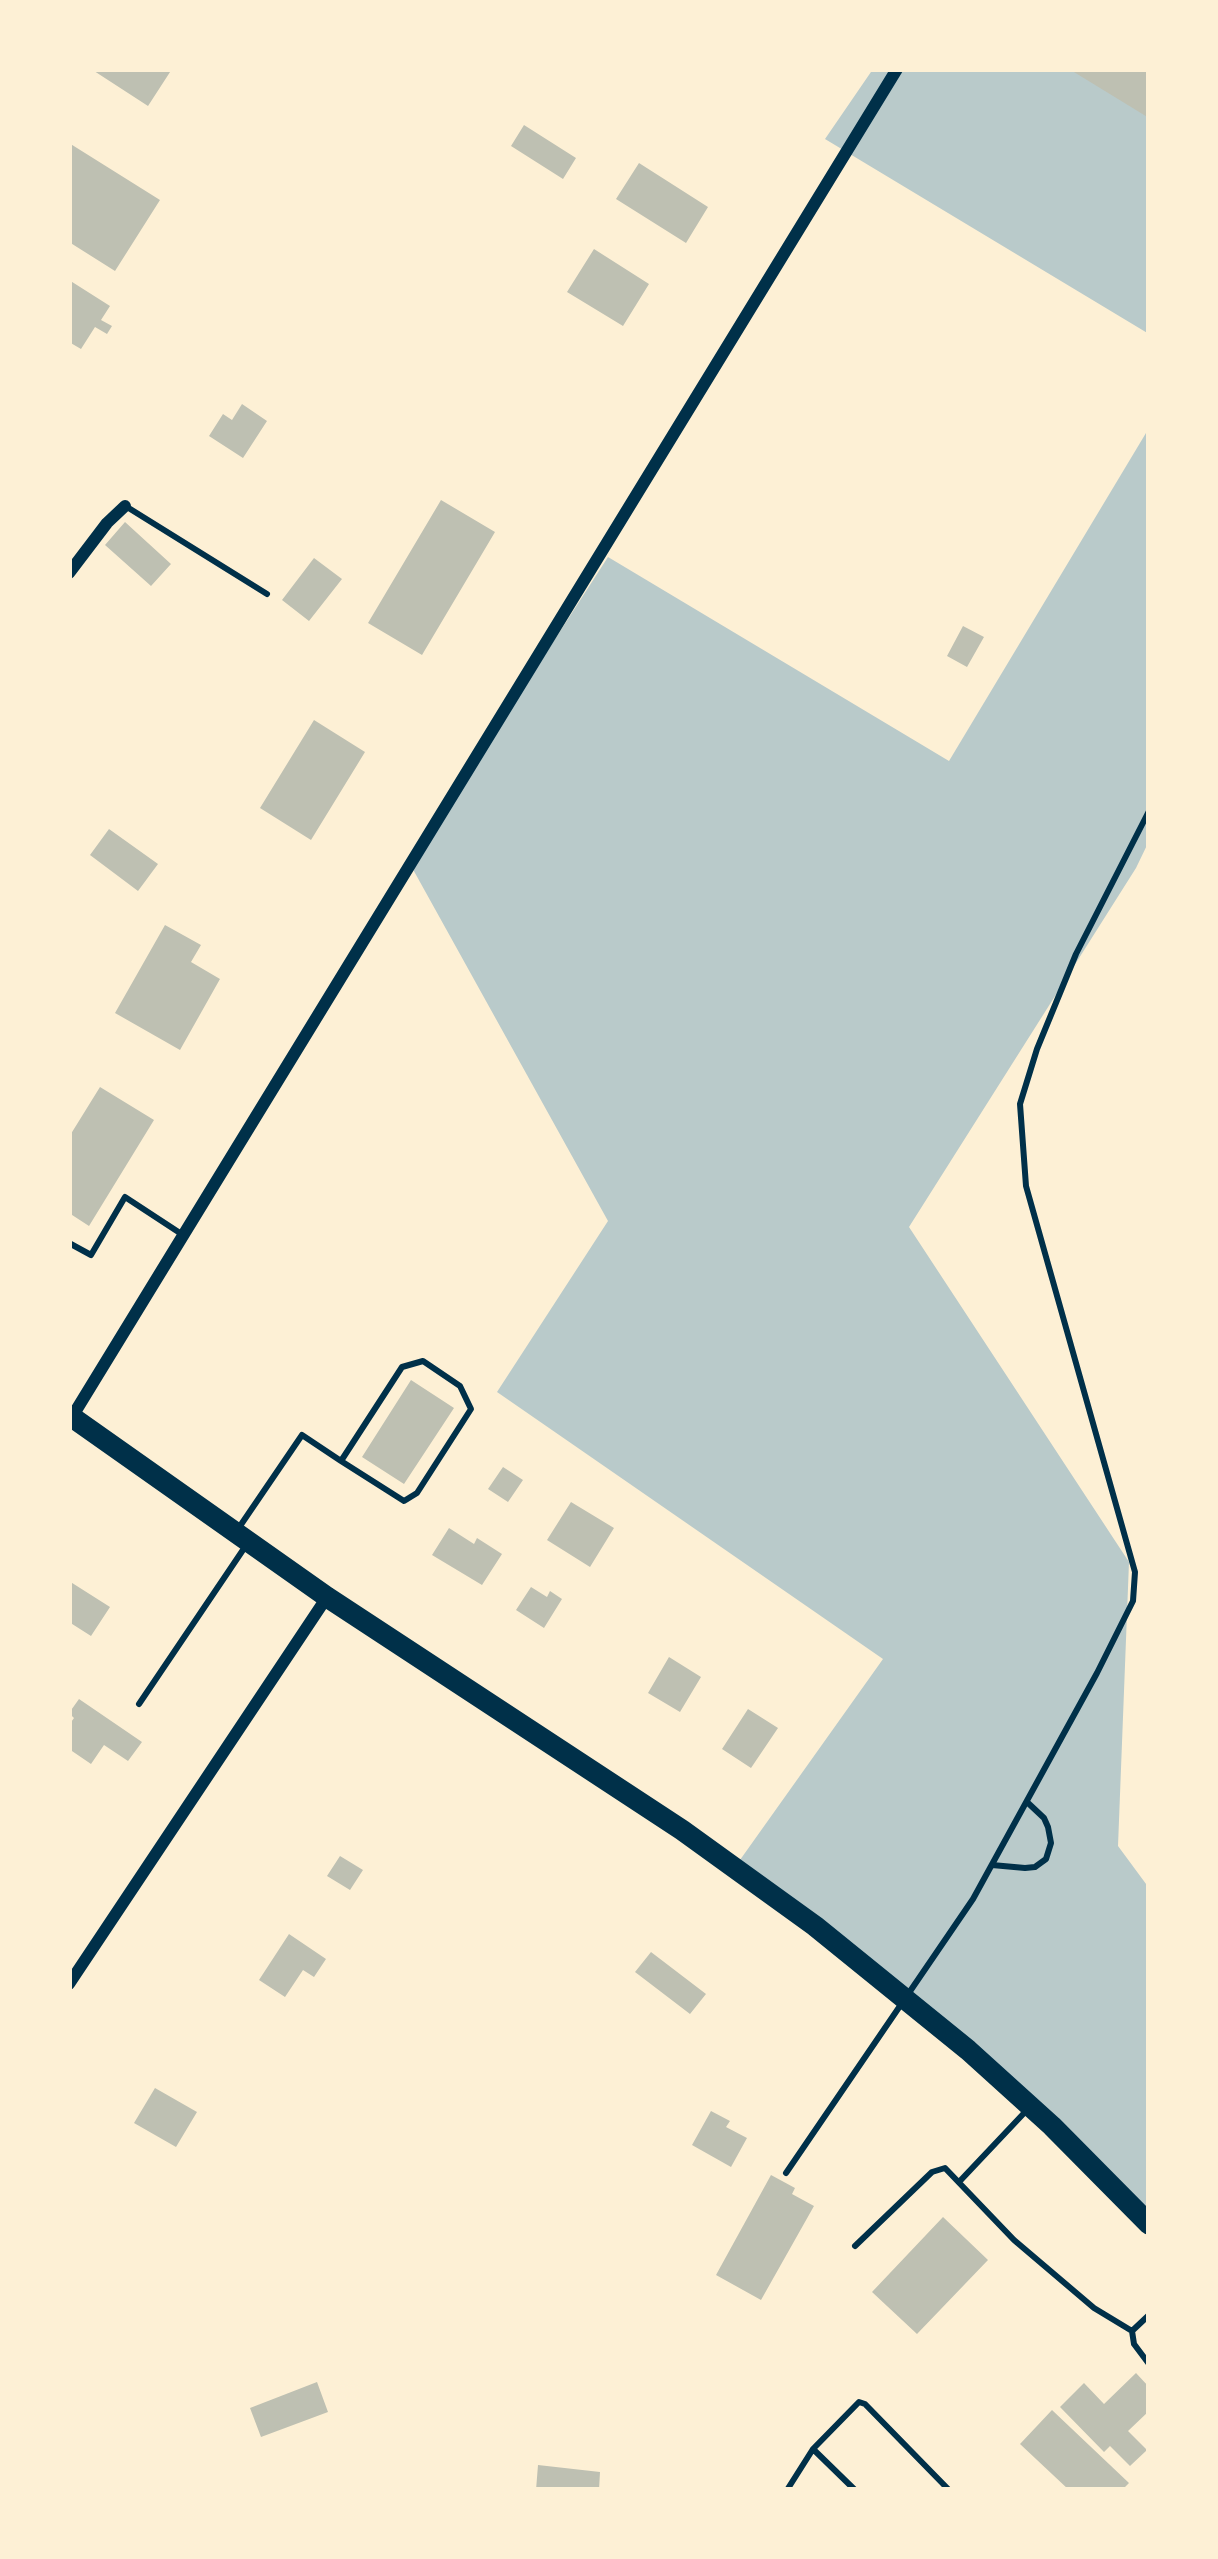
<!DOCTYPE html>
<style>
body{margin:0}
#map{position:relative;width:1218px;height:2559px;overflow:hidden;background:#fdf0d5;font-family:Roboto,sans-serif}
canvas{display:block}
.frame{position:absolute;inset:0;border:72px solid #fdf0d5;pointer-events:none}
</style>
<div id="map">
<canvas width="1218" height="2559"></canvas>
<div class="frame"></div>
</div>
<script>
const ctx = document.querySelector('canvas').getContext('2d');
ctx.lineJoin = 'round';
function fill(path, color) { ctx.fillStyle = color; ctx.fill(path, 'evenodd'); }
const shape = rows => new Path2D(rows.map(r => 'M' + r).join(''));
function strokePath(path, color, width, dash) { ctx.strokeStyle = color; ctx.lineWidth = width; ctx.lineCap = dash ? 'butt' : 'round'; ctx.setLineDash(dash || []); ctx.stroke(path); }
fill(shape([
 [873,69,1149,69,1149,334,825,139],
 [1149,428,1149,841,1136,868,909,1227,1129,1562,1118,1846,1149,1888,1149,2228,923,2001,730,1874,883,1659,497,1392,608,1221,410,864,608,557,949,761]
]), '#b9caca');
fill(shape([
 [91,69,172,69,148,106],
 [1069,69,1149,69,1149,118],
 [524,125,576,158,563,179,511,146],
 [69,143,160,200,115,271,69,242],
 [639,163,708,207,686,243,616,199],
 [594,249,649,284,623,326,567,292],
 [69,280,110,306,101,320,112,326,107,334,95,327,81,349,69,342],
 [242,404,267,421,243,458,209,436,223,414,232,420],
 [441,500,495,532,422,655,368,623],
 [125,522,171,564,151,586,105,545],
 [314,558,342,579,309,621,282,600],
 [963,626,984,637,967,667,947,656],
 [314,720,365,752,311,840,260,808],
 [109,829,158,864,138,891,90,855],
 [165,925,201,945,191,962,220,979,180,1050,115,1013],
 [100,1087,154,1120,89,1226,69,1213,69,1137],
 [411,1380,454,1408,404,1484,362,1457],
 [503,1467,523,1480,508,1502,488,1489],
 [571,1502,614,1528,590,1567,547,1540],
 [449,1528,474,1544,477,1538,502,1554,482,1585,432,1555],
 [69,1581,110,1607,91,1636,69,1622],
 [531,1587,547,1597,550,1591,562,1599,544,1628,516,1610],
 [669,1657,701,1677,680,1712,648,1693],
 [79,1699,142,1742,128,1761,104,1745,91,1764,69,1749,69,1725,74,1718,69,1713],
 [748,1709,778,1728,751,1768,722,1749],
 [340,1856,363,1870,350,1890,327,1876],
 [289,1934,326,1959,314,1977,303,1970,285,1997,259,1980],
 [651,1952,706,1994,690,2014,635,1972],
 [155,2088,197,2112,176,2147,134,2123],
 [711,2111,730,2121,726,2127,747,2138,731,2167,692,2145],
 [771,2175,795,2188,792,2194,814,2206,761,2300,716,2275],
 [943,2217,988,2260,917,2334,872,2292],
 [1136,2373,1149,2387,1149,2411,1128,2431,1147,2450,1130,2466,1110,2446,1104,2452,1060,2407,1084,2383,1104,2404],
 [317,2382,328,2412,261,2437,250,2408],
 [1052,2410,1129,2483,1122,2490,1069,2490,1020,2444],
 [538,2465,600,2472,599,2490,536,2490]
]), '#bec0b2');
strokePath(shape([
 [127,507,267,594],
 [69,1243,91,1255,125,1197,183,1235],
 [238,1529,302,1435,341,1461,404,1501,417,1493,471,1409,460,1386,423,1361,402,1367,341,1461],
 [139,1704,247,1544],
 [992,1865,1025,1868,1035,1867,1046,1859,1051,1843,1048,1827,1044,1818,1027,1802],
 [786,2173,973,1899,1097,1673,1133,1601,1135,1572,1026,1186,1020,1104,1037,1049,1076,954,1149,811],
 [959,2182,1026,2111],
 [855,2246,932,2172,945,2168,1014,2240,1094,2308,1132,2331],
 [1149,2315,1132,2331,1134,2344,1149,2364],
 [787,2490,813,2449],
 [855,2490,813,2449,859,2402,865,2404,949,2490]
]), '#003049', 6);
strokePath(shape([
 [69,573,107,523,125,506],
 [72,1417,897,69],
 [69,1984,327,1597]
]), '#003049', 12);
strokePath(shape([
 [69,1415,327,1597,682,1830,815,1926,968,2050,1052,2126,1149,2224]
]), '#003049', 21);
</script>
